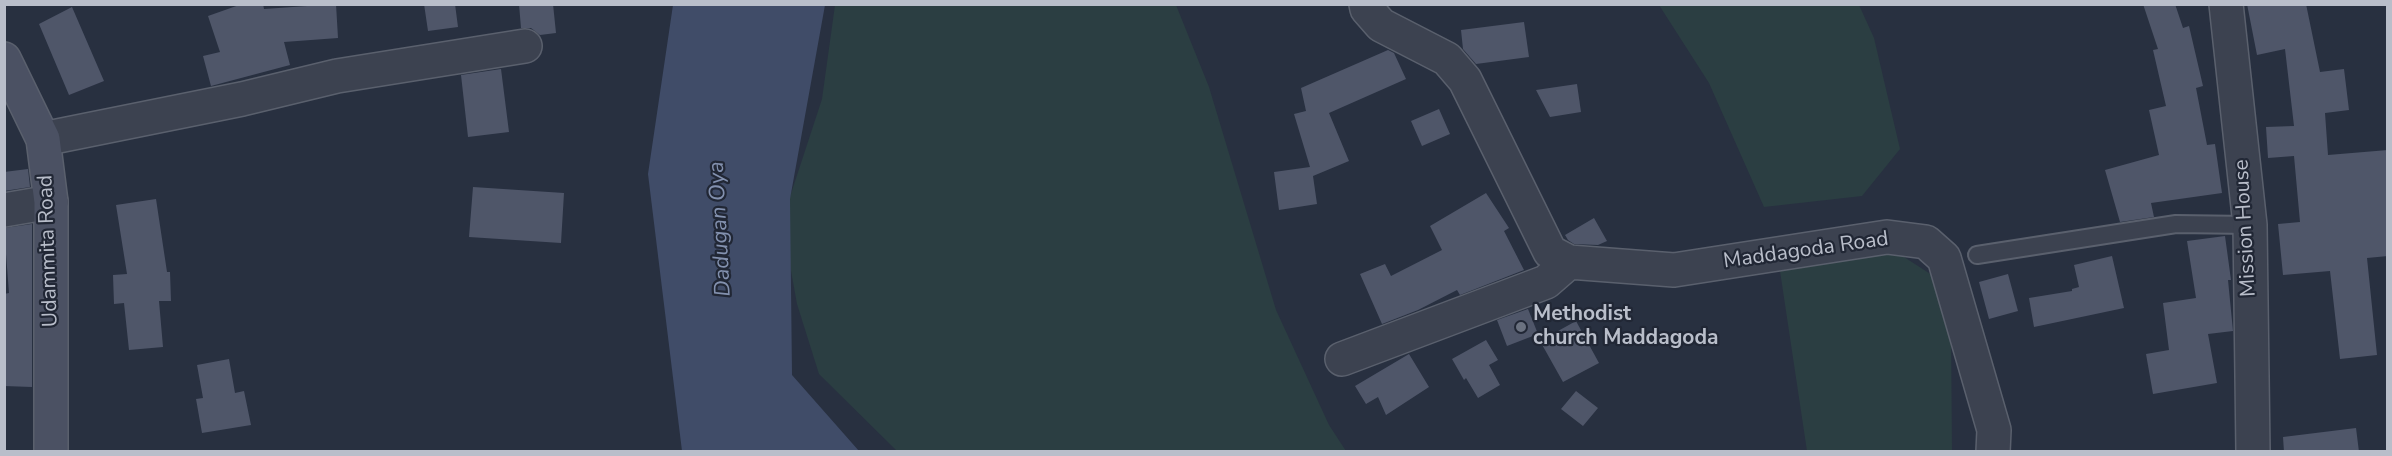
<!DOCTYPE html>
<style>
body{margin:0}
#map{position:relative;width:2392px;height:456px;overflow:hidden;background:#283040;font-family:"Nunito Sans",sans-serif}
canvas{display:block}
.frame{position:absolute;inset:0;border:6px solid #b9beca;pointer-events:none}
</style>
<div id="map">
<canvas width="2392" height="456"></canvas>
<div class="frame"></div>
</div>
<script>
const ctx = document.querySelector('canvas').getContext('2d');
ctx.lineJoin = 'round';
function fill(path, color) { ctx.fillStyle = color; ctx.fill(path, 'evenodd'); }
const shape = rows => new Path2D(rows.map(r => 'M' + r).join(''));
function strokePath(path, color, width, dash) { ctx.strokeStyle = color; ctx.lineWidth = width; ctx.lineCap = dash ? 'butt' : 'round'; ctx.setLineDash(dash || []); ctx.stroke(path); }
function label(font, color, halo, rows, align = 'center') {
  ctx.font = font + ' "Nunito Sans",sans-serif'; ctx.lineWidth = 4.5; ctx.setLineDash([]); ctx.textBaseline = 'middle'; ctx.strokeStyle = halo; ctx.fillStyle = color; for (const [text, x, y, turn = 0] of rows) {
    ctx.save(); ctx.translate(x, y); ctx.rotate((+turn || 0) * Math.PI / 180); ctx.textAlign = isNaN(turn) ? turn : align; if (halo) ctx.strokeText(text, 0, 0); ctx.fillText(text, 0, 0); ctx.restore();
  }
}
fill(shape([
 [835,5,1176,5,1209,87,1276,310,1329,425,1346,451,897,451,819,374,797,304,782,221,822,99],
 [1659,5,1859,5,1874,38,1900,149,1862,196,1764,207,1709,83],
 [1890,248,1932,275,1951,328,1952,451,1807,451,1780,271,1808,262]
]), '#2b3e42');
fill(shape([
 [673,5,825,5,790,199,792,375,859,451,682,451,648,174]
]), '#404c68');
fill(shape([
 [242,4,263,4,264,9,336,4,338,38,284,42,290,65,211,86,203,56,220,52,208,16],
 [424,4,455,4,458,27,428,31],
 [519,4,553,4,556,33,540,35,531,28,521,28],
 [2143,4,2175,4,2183,28,2189,26,2203,86,2196,88,2207,145,2215,144,2222,193,2151,203,2154,217,2120,222,2105,170,2159,155,2149,110,2166,106,2153,50,2158,49],
 [2247,4,2306,4,2320,72,2344,69,2349,110,2325,113,2328,155,2388,150,2388,256,2367,258,2377,355,2340,359,2330,271,2283,275,2278,224,2300,222,2294,156,2268,158,2266,127,2294,126,2285,49,2257,55],
 [72,7,104,81,69,95,39,24],
 [1524,22,1529,57,1476,64,1463,49,1461,30],
 [1388,50,1394,53,1406,79,1329,113,1349,161,1313,176,1317,204,1279,210,1274,172,1310,167,1294,114,1306,111,1301,88],
 [501,69,509,132,468,137,461,75],
 [1577,84,1581,112,1550,117,1536,90],
 [1439,109,1450,134,1422,146,1411,121],
 [28,169,30,187,4,191,4,172],
 [473,187,564,193,561,243,469,237],
 [1486,193,1509,228,1504,231,1524,270,1460,295,1457,290,1418,310,1382,324,1360,274,1385,264,1391,276,1442,250,1430,226],
 [156,199,167,272,170,272,171,301,159,301,163,347,129,350,124,303,114,304,113,275,127,274,116,205],
 [1594,218,1607,241,1598,245,1574,244,1568,240,1565,235],
 [32,224,32,387,4,386,4,294,9,293,4,228],
 [2225,236,2231,280,2228,280,2233,331,2208,334,2217,383,2153,394,2146,354,2169,350,2163,303,2196,298,2187,241],
 [2112,256,2124,308,2034,327,2029,298,2072,291,2072,289,2079,287,2074,265],
 [2008,274,2018,311,1989,319,1979,282],
 [1528,309,1538,334,1507,346,1497,320],
 [1576,321,1599,363,1563,382,1540,341],
 [1486,340,1498,360,1489,365,1500,385,1478,398,1466,378,1464,380,1452,359],
 [1409,354,1429,387,1386,415,1378,397,1366,404,1355,386],
 [229,359,235,393,244,391,251,425,202,433,196,399,203,398,197,365],
 [1576,391,1598,408,1583,426,1561,409],
 [2356,428,2359,452,2284,452,2283,437]
]), '#4f5669');
const lane = shape([
 [1977,255,2176,224,2250,225]
]);
const street = shape([
 [1366,4,1367,9,1381,25,1447,59,1465,80,1550,252,1569,262,1674,270,1887,237,1926,242,1944,258,1994,430,1993,452],
 [2226,4,2250,225,2253,452],
 [43,139,242,99,337,76,525,46],
 [4,210,51,202],
 [1342,359,1546,282,1569,262]
]);
const secondary = shape([
 [4,59,43,139,51,202,51,452]
]);
strokePath(lane, '#5a606d', 20);
strokePath(street, '#5a606d', 36);
strokePath(secondary, '#5a606d', 36);
strokePath(lane, '#3c4250', 16);
strokePath(street, '#3c4250', 33);
strokePath(secondary, '#4b5163', 33);
for (const [x, y, r, color] of [
 [1521,327,6,"#6b7280"]
]) { const dot = new Path2D(); dot.arc(x, y, r, 0, 2 * Math.PI); ctx.fillStyle = color; ctx.fill(dot); strokePath(dot, '#212735', 2); }
label('21px', '#b9beca', '#212735', [
 ["Mission House",2246,228,-93],
 ["Udammita Road",49,251,-92],
 ["Maddagoda Road",1806,251,-8]
]);
label('bold 21px', '#b9beca', '#212735', [
 ["Methodist",1533,315],
 ["church Maddagoda",1533,339]
], 'left');
label('italic 22px', '#8391af', '#212735', [
 ["Dadugan Oya",721,229,-93]
]);
</script>
